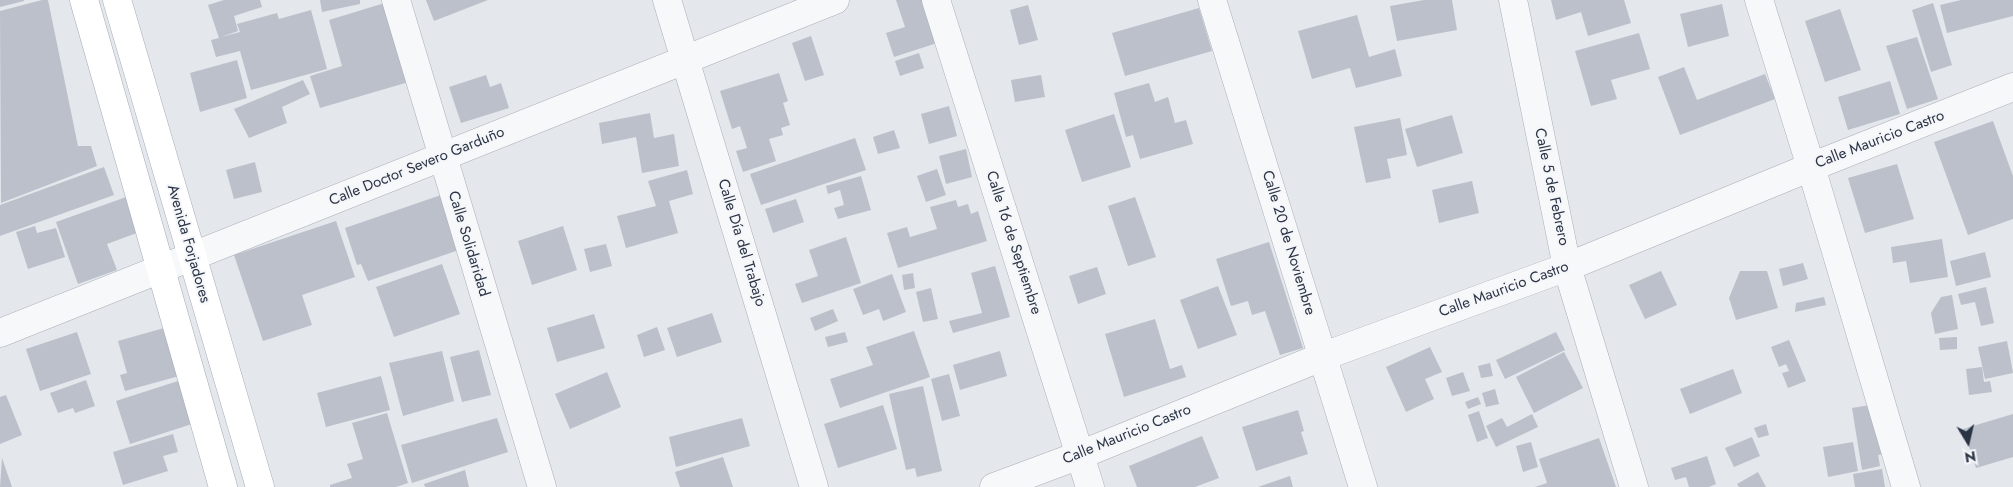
<!DOCTYPE html>
<meta charset="utf-8">
<style>
body{margin:0}
#map{position:relative;width:2013px;height:487px;overflow:hidden;background:#e4e7ec;font-family:Jost,sans-serif}
canvas{display:block}
.north{position:absolute;left:1943px;top:417px;width:50px;height:50px;-webkit-text-stroke:4px #f4f6f9;paint-order:stroke;rotate:171deg;font-size:14px;font-weight:700;line-height:20px;text-align:center;color:#2b3445}
.north::after{content:'';display:block;margin:auto;width:18px;height:22px;background:#2b3445;clip-path:polygon(50% 0,100% 100%,50% 72%,0 100%)}
</style>
<div id="map">
<canvas width="2013" height="487"></canvas>
<div class="north">N</div>
</div>
<script>
const ctx = document.querySelector('canvas').getContext('2d');
ctx.lineJoin = 'round';
function fill(path, color) { ctx.fillStyle = color; ctx.fill(path, 'evenodd'); }
const shape = rows => new Path2D(rows.map(r => 'M' + r).join(''));
function strokePath(path, color, width, dash) { ctx.strokeStyle = color; ctx.lineWidth = width; ctx.lineCap = dash ? 'butt' : 'round'; ctx.setLineDash(dash || []); ctx.stroke(path); }
function label(font, color, halo, rows, align = 'center') {
  ctx.font = font + ' Jost,sans-serif'; ctx.lineWidth = 4; ctx.setLineDash([]); ctx.textBaseline = 'middle'; ctx.strokeStyle = halo; ctx.fillStyle = color; for (const [text, x, y, turn = 0] of rows) {
    ctx.save(); ctx.translate(x, y); ctx.rotate((+turn || 0) * Math.PI / 180); ctx.textAlign = isNaN(turn) ? turn : align; if (halo) ctx.strokeText(text, 0, 0); ctx.fillText(text, 0, 0); ctx.restore();
  }
}
fill(shape([
 [0,0,24,0,24,1,0,7],
 [42,0,48,0,78,146,91,146,97,166,1,203,0,11],
 [224,0,260,0,262,7,234,16,238,31,221,37,240,32,237,24,277,13,279,19,311,10,327,69,251,90,240,51,216,57,211,40,219,38,208,5],
 [320,0,360,0,360,4,322,12],
 [426,0,488,0,434,21],
 [896,0,922,0,937,43,894,57,886,33,905,27],
 [1424,0,1452,0,1457,30,1397,41,1390,6],
 [1551,0,1624,0,1631,23,1588,36,1581,12,1556,20],
 [1961,0,2013,0,2013,16,1947,33,1940,5],
 [388,2,412,81,320,108,310,76,342,66,329,20],
 [1933,3,1952,65,1931,72,1912,10],
 [1722,4,1729,36,1688,47,1680,14],
 [1028,5,1038,40,1019,45,1010,10],
 [1199,8,1212,51,1125,76,1112,33],
 [1840,9,1861,70,1825,82,1805,21],
 [1357,15,1369,57,1395,49,1402,76,1356,88,1350,68,1312,79,1298,31],
 [1639,33,1650,69,1611,80,1617,99,1591,106,1575,51],
 [811,36,824,75,805,81,792,43],
 [1917,37,1938,99,1907,109,1886,46],
 [919,53,924,68,900,76,895,61],
 [237,60,247,98,200,112,190,73],
 [1684,67,1697,100,1765,74,1775,99,1680,135,1658,77],
 [779,73,788,101,783,103,790,125,781,128,783,135,769,139,776,161,743,172,736,151,747,148,740,126,732,129,720,91],
 [486,75,490,87,501,83,509,108,461,123,449,87],
 [1041,75,1045,97,1015,102,1011,80],
 [303,80,310,94,282,107,287,123,249,138,234,109],
 [1890,81,1900,114,1848,130,1838,97],
 [1149,83,1155,102,1168,97,1175,123,1186,120,1193,144,1140,159,1133,135,1126,137,1114,93],
 [949,106,957,136,929,144,921,114],
 [650,113,654,138,674,134,679,166,642,173,636,137,602,144,599,123],
 [1114,114,1131,167,1082,182,1065,130],
 [1452,115,1463,153,1417,167,1405,129],
 [1400,118,1407,155,1387,159,1391,178,1366,183,1354,127],
 [1993,121,2013,176,2013,219,1968,235,1934,142],
 [894,130,900,148,878,154,873,137],
 [855,138,866,170,761,205,750,174],
 [966,149,972,177,946,184,939,156],
 [255,162,262,192,234,199,226,170],
 [1897,164,1914,219,1865,233,1848,178],
 [104,167,114,195,0,236,0,205],
 [937,169,946,195,926,202,917,176],
 [687,170,693,194,669,201,678,233,626,248,617,216,656,206,648,181],
 [861,176,871,210,838,219,834,208,844,205,840,190,828,194,826,186],
 [1472,181,1479,213,1439,223,1432,190],
 [441,195,459,250,368,281,361,264,357,265,345,228],
 [129,196,142,231,107,244,117,270,78,284,56,222],
 [1135,197,1156,257,1128,266,1108,206],
 [796,199,804,222,773,233,765,209],
 [956,200,958,207,968,204,971,214,978,211,987,241,898,268,887,233,907,227,910,237,937,229,930,207],
 [336,221,355,277,302,295,312,325,263,341,234,255],
 [35,226,37,233,56,228,65,257,28,269,16,232],
 [563,226,577,270,532,285,518,241],
 [846,237,861,283,802,303,795,284,818,276,809,250],
 [1942,239,1948,277,1910,283,1906,261,1893,263,1891,247],
 [1269,242,1303,348,1280,355,1265,311,1252,315,1248,301,1231,306,1216,259],
 [606,244,612,266,590,272,584,249],
 [1985,252,1991,277,1956,286,1950,261],
 [1803,263,1808,279,1783,286,1779,269],
 [442,264,460,314,394,337,376,287],
 [995,266,1010,317,953,333,949,321,982,313,971,273],
 [1097,267,1106,294,1078,304,1069,276],
 [1661,271,1677,305,1645,319,1629,285],
 [1740,271,1767,271,1778,308,1736,320,1729,298],
 [913,273,915,288,904,290,902,275],
 [892,274,906,312,883,321,879,309,863,315,853,289],
 [1218,286,1237,335,1198,349,1180,300],
 [1986,287,1994,323,1981,326,1975,302,1961,305,1958,294],
 [931,288,938,319,923,322,916,292],
 [1952,295,1958,329,1935,334,1931,313,1941,297],
 [1824,297,1826,305,1795,312,1796,303],
 [833,309,838,321,815,331,810,318],
 [712,313,722,342,677,357,667,328],
 [594,314,605,348,557,362,547,328],
 [1155,319,1170,369,1182,365,1186,377,1124,397,1105,334],
 [657,327,665,350,644,357,637,335],
 [164,328,179,376,125,391,120,375,127,373,118,341],
 [914,331,930,377,840,408,830,379,873,365,866,347],
 [77,332,91,374,40,391,26,349],
 [845,332,848,342,828,347,825,337],
 [1556,332,1565,350,1505,379,1496,360],
 [1957,337,1957,349,1940,350,1939,338],
 [1789,340,1806,381,1788,388,1782,373,1789,371,1786,364,1779,367,1771,347],
 [2007,341,2013,373,1985,379,1978,347],
 [1430,347,1442,372,1425,379,1434,399,1406,412,1386,367],
 [479,350,491,395,462,402,450,357],
 [442,351,454,401,403,416,389,363],
 [1000,351,1007,376,960,390,953,365],
 [1564,352,1583,388,1534,413,1516,377],
 [1490,363,1493,376,1481,378,1478,366],
 [1982,367,1984,382,1990,381,1992,392,1969,395,1966,369],
 [1733,369,1742,393,1690,414,1680,389],
 [607,372,621,407,570,429,555,394],
 [1463,372,1470,391,1452,396,1446,378],
 [949,374,960,416,942,421,931,379],
 [381,376,390,410,326,427,317,393],
 [86,380,95,406,75,413,73,408,58,413,50,393],
 [181,380,195,423,130,444,116,401],
 [923,386,942,471,917,477,915,468,906,470,889,394],
 [1495,389,1499,404,1486,407,1482,393],
 [6,395,22,435,0,444,0,397],
 [1478,397,1481,404,1468,409,1465,402],
 [1876,404,1884,454,1878,455,1880,466,1862,470,1852,408],
 [883,405,897,449,838,468,824,424],
 [1298,410,1304,431,1301,432,1308,454,1256,471,1242,427],
 [1479,411,1488,438,1477,442,1468,415],
 [387,413,408,483,396,487,330,487,330,485,352,478,347,464,363,459,352,423],
 [1532,414,1538,427,1496,447,1486,426,1502,418,1507,427],
 [2013,414,2013,457,1976,468,1963,429],
 [497,418,508,452,412,483,401,445],
 [742,418,750,446,676,467,669,437],
 [1766,424,1769,435,1758,438,1754,428],
 [173,434,178,452,163,456,168,471,123,485,113,452],
 [1202,436,1219,478,1195,487,1137,487,1129,466],
 [1752,437,1760,456,1734,467,1725,448],
 [1599,438,1616,487,1535,487,1547,483,1539,459],
 [1531,442,1538,467,1523,472,1516,446],
 [1853,442,1858,471,1828,477,1823,447],
 [1707,456,1716,484,1709,487,1689,487,1686,477,1675,480,1671,468],
 [723,457,733,487,680,487,675,472],
 [2,458,12,487,0,487],
 [1882,469,1885,487,1855,487,1853,474],
 [465,470,469,487,425,487,424,484],
 [1758,472,1766,487,1739,487,1737,484],
 [1290,476,1293,487,1258,487]
]), '#bbc0ca');
const minor = shape([
 [396,0,542,487],
 [667,0,814,487],
 [936,0,1090,487],
 [1212,0,1363,487],
 [1513,0,1567,267,1634,487],
 [1759,0,1811,167,1906,487],
 [0,333,835,0],
 [994,487,1080,455,1324,356,1567,267,1811,167,2013,87]
]);
const major = shape([
 [84,0,223,487],
 [117,0,260,487]
]);
strokePath(minor, '#a9aeb7', 29);
strokePath(major, '#a3abb8', 29);
strokePath(minor, '#f7f8fa', 28);
strokePath(major, '#fff', 28);
label('15px', '#2b3445', '#f4f6f9', [
 ["Calle Mauricio Castro",1880,140,-21],
 ["Calle Doctor Severo Garduño",417,167,-22],
 ["Calle 5 de Febrero",1551,187,78],
 ["Calle Día del Trabajo",741,243,73],
 ["Calle 16 de Septiembre",1013,243,72],
 ["Calle 20 de Noviembre",1288,243,73],
 ["Avenida Forjadores",188,244,74],
 ["Calle Solidaridad",468,244,73],
 ["Calle Mauricio Castro",1504,290,-20],
 ["Calle Mauricio Castro",1127,435,-22]
]);
</script>
